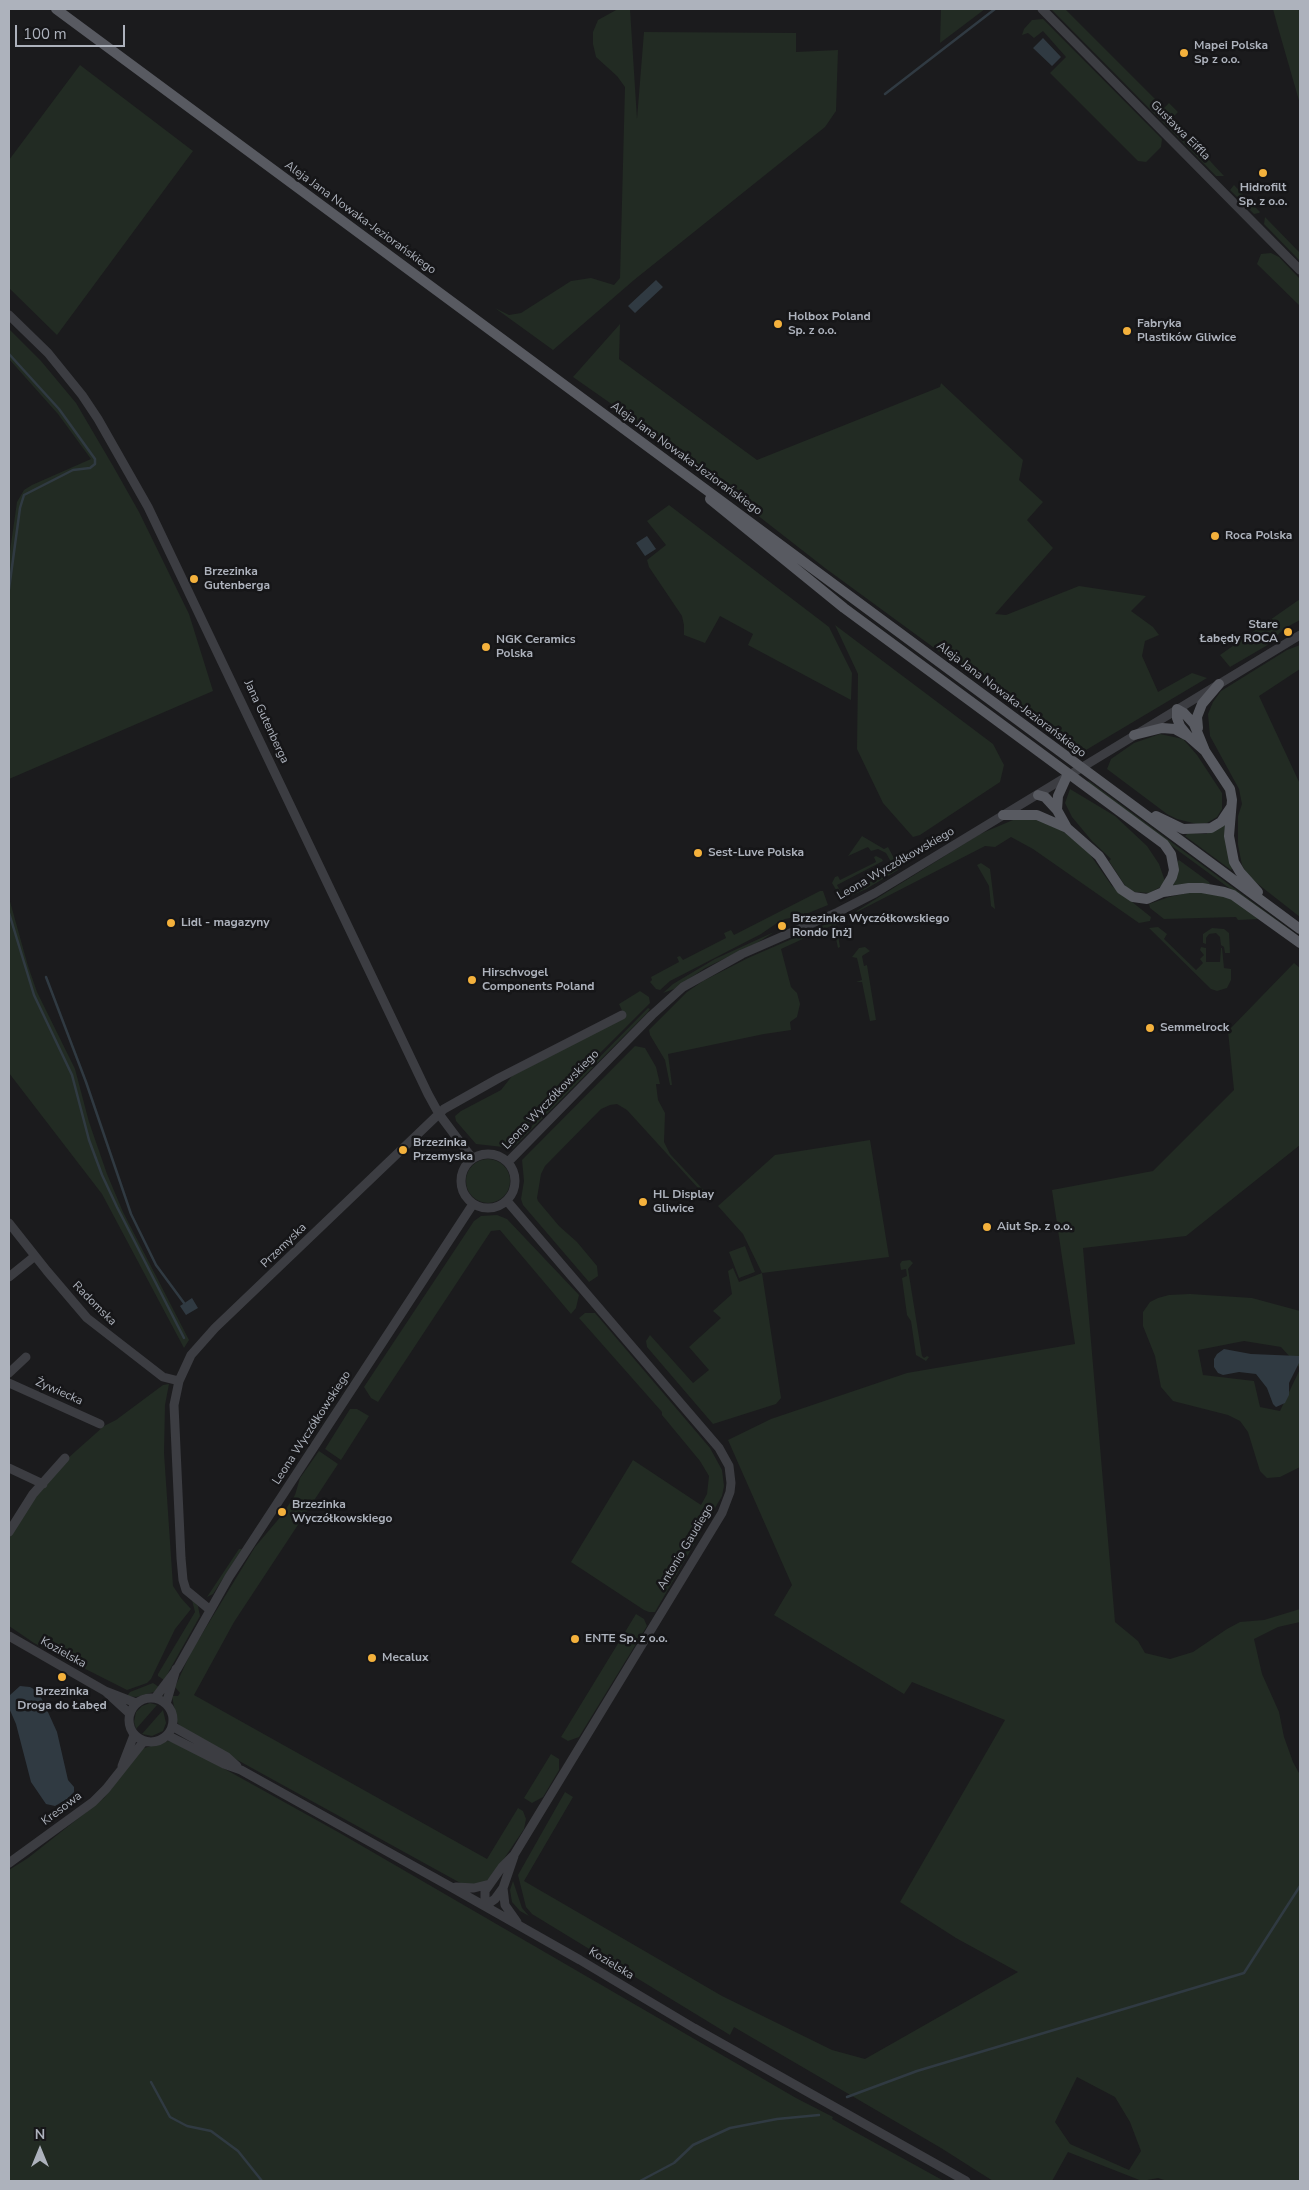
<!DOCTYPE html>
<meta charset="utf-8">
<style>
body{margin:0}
#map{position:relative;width:1309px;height:2190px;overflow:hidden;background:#1b1b1d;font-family:"Nunito Sans",sans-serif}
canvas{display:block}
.frame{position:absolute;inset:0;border:10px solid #adb2bc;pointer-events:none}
.north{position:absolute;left:15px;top:2125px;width:50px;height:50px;-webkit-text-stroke:4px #161618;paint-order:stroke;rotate:0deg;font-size:14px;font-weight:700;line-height:20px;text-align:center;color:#adb2bc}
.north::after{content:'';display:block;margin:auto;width:18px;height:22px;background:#adb2bc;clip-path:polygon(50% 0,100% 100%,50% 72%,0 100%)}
.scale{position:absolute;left:15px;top:25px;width:110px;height:22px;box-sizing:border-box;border:2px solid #adb2bc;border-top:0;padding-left:6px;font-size:15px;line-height:18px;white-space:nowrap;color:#adb2bc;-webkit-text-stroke:4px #161618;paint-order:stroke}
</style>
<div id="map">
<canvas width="1309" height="2190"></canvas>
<div class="frame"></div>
<div class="north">N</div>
<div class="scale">100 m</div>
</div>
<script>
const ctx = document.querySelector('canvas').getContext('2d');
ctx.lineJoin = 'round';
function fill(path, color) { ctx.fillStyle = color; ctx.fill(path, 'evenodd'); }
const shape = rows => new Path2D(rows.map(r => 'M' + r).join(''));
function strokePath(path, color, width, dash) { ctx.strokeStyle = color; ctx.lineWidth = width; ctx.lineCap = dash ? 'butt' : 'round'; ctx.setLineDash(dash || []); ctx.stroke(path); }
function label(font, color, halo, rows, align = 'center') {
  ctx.font = font + ' "Nunito Sans",sans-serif'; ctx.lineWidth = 5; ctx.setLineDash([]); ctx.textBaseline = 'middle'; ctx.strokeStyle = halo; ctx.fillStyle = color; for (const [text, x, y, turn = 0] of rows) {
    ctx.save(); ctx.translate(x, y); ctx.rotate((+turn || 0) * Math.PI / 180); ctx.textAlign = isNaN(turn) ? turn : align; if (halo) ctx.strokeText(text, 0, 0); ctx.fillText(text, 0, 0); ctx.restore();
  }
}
fill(shape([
 [618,9,630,9,637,119,644,32,796,33,796,52,838,50,836,111,825,127,634,280,553,350,495,308,509,315,521,313,571,281,591,278,614,285,620,278,625,87,617,76,596,57,593,44,593,32,598,20],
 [941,9,985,9,940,43],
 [1051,9,1065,9,1164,108,1169,103,1178,112,1173,117,1185,129,1186,135,1224,176,1216,176],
 [1273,9,1300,9,1300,104,1277,24],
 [1043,19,1162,139,1161,147,1146,162,1138,161,1050,73,1066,57,1043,31,1034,38,1028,33,1022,35,1024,29,1032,20],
 [80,65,193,151,57,335,9,288,9,160],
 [1234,185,1260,212,1259,213,1254,214,1230,190],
 [1265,217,1300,253,1300,261,1264,224],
 [1271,253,1279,257,1300,279,1300,306,1257,264,1261,254],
 [620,324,619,359,757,460,940,387,941,383,1023,460,1019,480,1043,502,1027,520,1053,548,995,614,1006,615,1079,586,1146,596,1131,611,1153,627,1159,635,1145,641,1142,656,1158,692,1192,673,1207,678,1086,750,1076,748,1056,735,1034,718,1019,710,825,568,643,426,573,377],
 [9,329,41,361,76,403,113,466,139,512,189,614,213,691,9,779,9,558,17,502,24,490,32,485,91,459,58,414,9,359],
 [669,505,829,627,852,673,851,700,748,645,753,634,720,616,705,643,684,635,684,625,682,616,649,567,647,560,666,545,647,521],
 [1300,599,1300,620,1285,628,1266,646,1230,667,1220,655],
 [835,625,993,744,1004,765,1000,782,920,835,913,837,883,803,857,749,858,674],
 [1300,645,1300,669,1259,696,1300,784,1300,917,1249,877,1242,865,1238,845,1238,816,1242,804,1239,789,1210,736,1208,714,1213,702,1221,691,1287,650],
 [1160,734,1183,739,1197,755,1222,793,1222,809,1217,817,1207,823,1197,824,1177,819,1167,814,1107,769,1111,759,1134,743],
 [1089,781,1170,841,1300,937,1259,910,1086,783],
 [1070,789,1115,816,1147,846,1159,864,1166,884,1149,893,1135,892,1126,887,1109,861,1111,859,1092,841,1072,817,1065,803],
 [1029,817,1056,826,1068,835,1089,853,1112,886,1151,917,1150,921,1139,923,1033,849,1011,837,995,847,985,846,847,917,980,834,1013,820],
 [1225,823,1233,868,1231,870,1185,836,1188,833,1206,834],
 [862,836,884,849,888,847,897,864,898,870,866,889,842,900,832,883,835,877,838,876,840,880,876,862,874,857,876,856,882,859,883,861,837,885,843,896,895,869,886,853,878,849,871,851,868,847,848,856],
 [1179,860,1209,882,1210,884,1173,886,1177,862],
 [981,863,990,869,995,909,991,906,989,886,977,865],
 [820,891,823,891,828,905,801,916,785,919,777,923,761,934,670,981,660,990,656,989,650,982,652,980,651,977,679,962,677,957,680,956,683,960,726,938,724,933,731,930,734,935],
 [1197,891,1231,897,1258,919,1238,920,1236,917,1164,919,1150,908,1149,904,1169,897],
 [9,898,28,966,37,992,75,1069,89,1122,107,1174,123,1212,189,1340,184,1348,102,1194,9,1073],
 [831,922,836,924,840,947,838,948,833,925,781,949,791,987,797,993,800,1004,797,1017,790,1022,791,1030,764,1034,668,1054,672,1085,670,1085,665,1060,650,1035,649,1030,687,992,703,981,748,958],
 [1158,927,1167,934,1164,939,1196,970,1203,963,1200,959,1204,955,1200,950,1201,947,1206,948,1206,962,1220,962,1221,948,1222,948,1224,968,1231,969,1231,980,1227,988,1217,991,1211,989,1149,928],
 [1212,928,1224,929,1229,933,1230,953,1225,953,1224,947,1221,945,1220,937,1216,933,1209,934,1206,938,1206,944,1203,943,1203,934],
 [774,932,757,943,705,968,674,989,663,993,673,984,715,959],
 [865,947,870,951,862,956,864,966,867,965,876,1020,870,1021,862,982,856,982,862,980,857,958,852,957,859,948],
 [1294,963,1300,968,1300,1145,1186,1236,1083,1248,1115,1622,1138,1641,1145,1653,1170,1659,1193,1652,1227,1629,1240,1622,1264,1620,1300,1609,1300,1622,1278,1627,1254,1639,1262,1674,1279,1712,1284,1737,1293,1762,1300,1775,1300,2181,1167,2181,1158,2178,1142,2181,1068,2152,1052,2181,993,2181,941,2148,734,2027,730,2035,532,1914,526,1907,518,1875,565,1792,573,1797,524,1881,722,1996,832,2050,865,2059,1018,1972,956,1938,900,1902,1005,1720,912,1682,904,1694,774,1615,792,1585,728,1440,771,1419,907,1373,1075,1344,1052,1190,1153,1171,1234,1090,1228,1031],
 [1077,2077,1115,2097,1130,2122,1141,2151,1129,2170,1070,2144,1055,2122],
 [640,991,649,997,650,1003,508,1145,503,1147,476,1144,456,1121,455,1116,461,1111,501,1090,512,1076,625,1017,619,1004],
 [648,1008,650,1009,647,1013,512,1149,513,1145],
 [635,1046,645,1048,656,1067,660,1084,656,1084,658,1100,665,1113,664,1142,670,1154,711,1198,709,1200,627,1110,617,1104,610,1105,601,1109,545,1166,541,1174,537,1198,538,1201,559,1226,577,1242,597,1266,598,1276,589,1282,523,1205,521,1199,524,1181,522,1160],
 [870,1140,889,1257,762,1273,781,1398,776,1404,713,1424,647,1347,646,1341,650,1335,693,1383,709,1370,689,1347,721,1318,713,1311,732,1294,728,1271,733,1268,739,1282,762,1273,743,1234,718,1206,775,1155],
 '466 1181a22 22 0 1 1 44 0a22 22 0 1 1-44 0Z',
 [497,1215,507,1219,579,1295,576,1308,571,1314,500,1230,491,1231,378,1402,371,1398,364,1387,474,1221,481,1216],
 [745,1246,755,1272,739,1278,729,1252],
 [910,1260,913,1263,908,1269,922,1356,924,1358,927,1356,929,1357,926,1361,916,1355,911,1321,907,1315,902,1278,907,1276,906,1269,901,1270,900,1264,902,1261],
 [1190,1294,1252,1298,1300,1311,1300,1368,1281,1347,1244,1341,1198,1350,1203,1375,1254,1381,1260,1407,1280,1411,1300,1369,1300,1467,1280,1477,1267,1478,1260,1471,1248,1432,1240,1421,1228,1415,1173,1401,1161,1387,1155,1356,1143,1326,1143,1312,1150,1302,1158,1298,1169,1295],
 [585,1313,595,1313,710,1448,722,1470,724,1486,722,1496,655,1612,649,1612,644,1610,571,1562,633,1460,701,1505,707,1494,709,1476,700,1461,662,1415,662,1412,579,1318],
 [169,1384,165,1405,164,1453,173,1586,181,1598,191,1609,175,1629,151,1679,147,1683,127,1690,34,1643,9,1626,9,1537,34,1497,67,1459,104,1426,116,1420,163,1385],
 [350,1409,357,1409,369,1416,341,1460,325,1449],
 [319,1451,338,1464,234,1622,194,1695,487,1859,518,1808,523,1811,526,1819,524,1829,493,1875,485,1882,477,1885,464,1885,183,1730,177,1722,172,1696,178,1696,180,1693,175,1687,191,1652,255,1547,282,1515,295,1495,300,1478],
 [239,1549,242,1549,213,1594,207,1597],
 [192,1600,198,1606,200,1616,164,1680,158,1676,158,1674,195,1612],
 [636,1614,644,1619,647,1626,579,1737,568,1741,563,1738,561,1737],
 [153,1683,159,1687,154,1692,136,1697,127,1696,130,1692],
 [150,1703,157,1705,136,1729,134,1722,136,1712,142,1706],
 [163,1710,166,1723,163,1731,152,1736,142,1734],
 [168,1741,178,1743,338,1832,796,2098,833,2117,832,2119,848,2128,944,2181,9,2181,9,1870,28,1858,104,1798,141,1749],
 [551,1754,559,1759,559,1770,543,1797,532,1803,524,1798],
 [513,1881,522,1908,529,1916,520,1911,512,1902,510,1890]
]), '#222b23');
fill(shape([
 [1043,38,1061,57,1052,66,1033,48],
 [656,280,663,287,635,313,628,306],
 [647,536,656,549,645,556,636,543],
 [192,1298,198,1308,186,1315,180,1306],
 [1224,1349,1251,1354,1299,1356,1300,1361,1289,1383,1289,1395,1285,1403,1276,1407,1273,1404,1267,1388,1256,1374,1239,1372,1223,1375,1218,1373,1214,1367,1214,1359,1217,1354],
 [20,1686,30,1687,37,1691,43,1701,57,1732,68,1780,74,1787,74,1792,67,1799,55,1806,46,1804,31,1782,16,1724,9,1708,10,1695]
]), '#303a42');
strokePath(shape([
 [885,94,995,9],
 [9,354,59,409,95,459,95,464,90,468,73,470,24,495,20,508,9,589],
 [9,913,34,995,72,1075,89,1140,102,1175,117,1207,184,1338],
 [46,977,86,1082,131,1214,156,1265,184,1303],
 [151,2082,170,2117,187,2126,211,2131,238,2151,262,2181],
 [847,2097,917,2071,1244,1973,1300,1886],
 [640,2181,674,2163,693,2145,730,2128,777,2119,819,2115]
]), '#303a42', 2.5);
strokePath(shape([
 [1042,9,1300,270],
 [9,315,48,353,82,395,98,419,148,507,428,1094,439,1114,472,1158],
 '461 1181a27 27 0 1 1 54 0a27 27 0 1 1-54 0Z',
 [508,1162,652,1015,683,987,742,954,838,912,875,893,1300,635],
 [9,1223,47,1271,87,1318,163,1377,179,1381],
 [9,1277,35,1256],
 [9,1373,26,1357],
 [9,1383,100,1424],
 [9,1468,43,1484],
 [9,1532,33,1494,65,1458],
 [209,1609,186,1590,183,1580,181,1558,174,1405,179,1381,191,1355,215,1328,444,1109,499,1078,622,1015],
 [9,1636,105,1691,136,1703],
 [105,1691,129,1713],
 '129 1720a22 22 0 1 1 44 0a22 22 0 1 1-44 0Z',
 [155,1698,177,1669,229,1577,473,1204],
 [166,1704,176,1669],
 [172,1726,227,1757,237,1766],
 [167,1735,224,1764,241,1770,451,1887,580,1960,694,2028,966,2181],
 [122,1766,134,1735],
 [514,1856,503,1888,505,1905,517,1922],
 [9,1863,93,1802,106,1789,144,1741],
 [456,1887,474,1888,490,1884],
 [485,1906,485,1891,502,1867,514,1855,722,1513,730,1492,731,1483,729,1466,719,1448,507,1201],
 [485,1906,495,1899,503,1888]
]), '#3c3d42', 9);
strokePath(shape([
 [56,9,1300,929],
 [710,499,844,608,1164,844,1171,854,1174,870,1172,877,1163,892],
 [1198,728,1197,717,1202,704,1219,684],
 [1134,735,1162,728,1175,729,1186,735],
 [1205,751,1194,724,1184,713,1177,709,1177,718,1180,726,1188,736,1205,751,1230,789,1232,800,1229,836,1234,862,1240,872,1258,892],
 [1038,795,1045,797,1057,810,1067,828],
 [1057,810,1058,796,1067,776],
 [1003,815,1037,815,1067,828,1099,856,1121,889,1133,897,1147,899,1163,892,1189,888,1202,888,1224,892,1233,895,1300,943],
 [1156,816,1183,829,1211,828,1221,822,1231,807]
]), '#585a61', 10);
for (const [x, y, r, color] of [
 [1184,53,5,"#f4b13c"],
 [1263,173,5,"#f4b13c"],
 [778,324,5,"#f4b13c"],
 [1127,331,5,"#f4b13c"],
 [1215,536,5,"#f4b13c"],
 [194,579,5,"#f4b13c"],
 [1288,632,5,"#f4b13c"],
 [486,647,5,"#f4b13c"],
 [698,853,5,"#f4b13c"],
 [171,923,5,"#f4b13c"],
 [782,926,5,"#f4b13c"],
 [472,980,5,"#f4b13c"],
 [1150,1028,5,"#f4b13c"],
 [403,1150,5,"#f4b13c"],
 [643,1202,5,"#f4b13c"],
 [987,1227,5,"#f4b13c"],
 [282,1512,5,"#f4b13c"],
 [575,1639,5,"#f4b13c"],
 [372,1658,5,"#f4b13c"],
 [62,1677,5,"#f4b13c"]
]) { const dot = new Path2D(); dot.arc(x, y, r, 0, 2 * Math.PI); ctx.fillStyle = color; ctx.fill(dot); strokePath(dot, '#161618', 2); }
label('bold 12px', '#adb2bc', '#161618', [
 ["Mapei Polska",1194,46],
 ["Sp z o.o.",1194,60],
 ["Hidrofilt",1263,188,"center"],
 ["Sp. z o.o.",1263,202,"center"],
 ["Holbox Poland",788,317],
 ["Sp. z o.o.",788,331],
 ["Fabryka",1137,324],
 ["Plastików Gliwice",1137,338],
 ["Roca Polska",1225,536],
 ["Brzezinka",204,572],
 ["Gutenberga",204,586],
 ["Stare",1278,625,"right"],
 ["Łabędy ROCA",1278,639,"right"],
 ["NGK Ceramics",496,640],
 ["Polska",496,654],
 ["Sest-Luve Polska",708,853],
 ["Brzezinka Wyczółkowskiego",792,919],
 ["Rondo [nż]",792,933],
 ["Lidl - magazyny",181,923],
 ["Hirschvogel",482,973],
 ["Components Poland",482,987],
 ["Semmelrock",1160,1028],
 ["Brzezinka",413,1143],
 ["Przemyska",413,1157],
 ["HL Display",653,1195],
 ["Gliwice",653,1209],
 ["Aiut Sp. z o.o.",997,1227],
 ["Brzezinka",292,1505],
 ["Wyczółkowskiego",292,1519],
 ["ENTE Sp. z o.o.",585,1639],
 ["Mecalux",382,1658],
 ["Brzezinka",62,1692,"center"],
 ["Droga do Łabęd",62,1706,"center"]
], 'left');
label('12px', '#adb2bc', '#161618', [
 ["Gustawa Eiffla",1180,131,45],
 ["Aleja Jana Nowaka-Jeziorańskiego",360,218,36],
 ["Aleja Jana Nowaka-Jeziorańskiego",686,459,36],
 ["Aleja Jana Nowaka-Jeziorańskiego",1011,700,37],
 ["Jana Gutenberga",266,722,65],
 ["Leona Wyczółkowskiego",896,864,-30],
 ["Leona Wyczółkowskiego",551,1100,-46],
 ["Przemyska",284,1246,-44],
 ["Radomska",94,1304,45],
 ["Żywiecka",59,1392,24],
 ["Leona Wyczółkowskiego",312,1428,-57],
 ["Antonio Gaudiego",686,1547,-59],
 ["Kozielska",63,1653,29],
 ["Kresowa",62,1809,-37],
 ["Kozielska",611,1964,31]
]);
</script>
